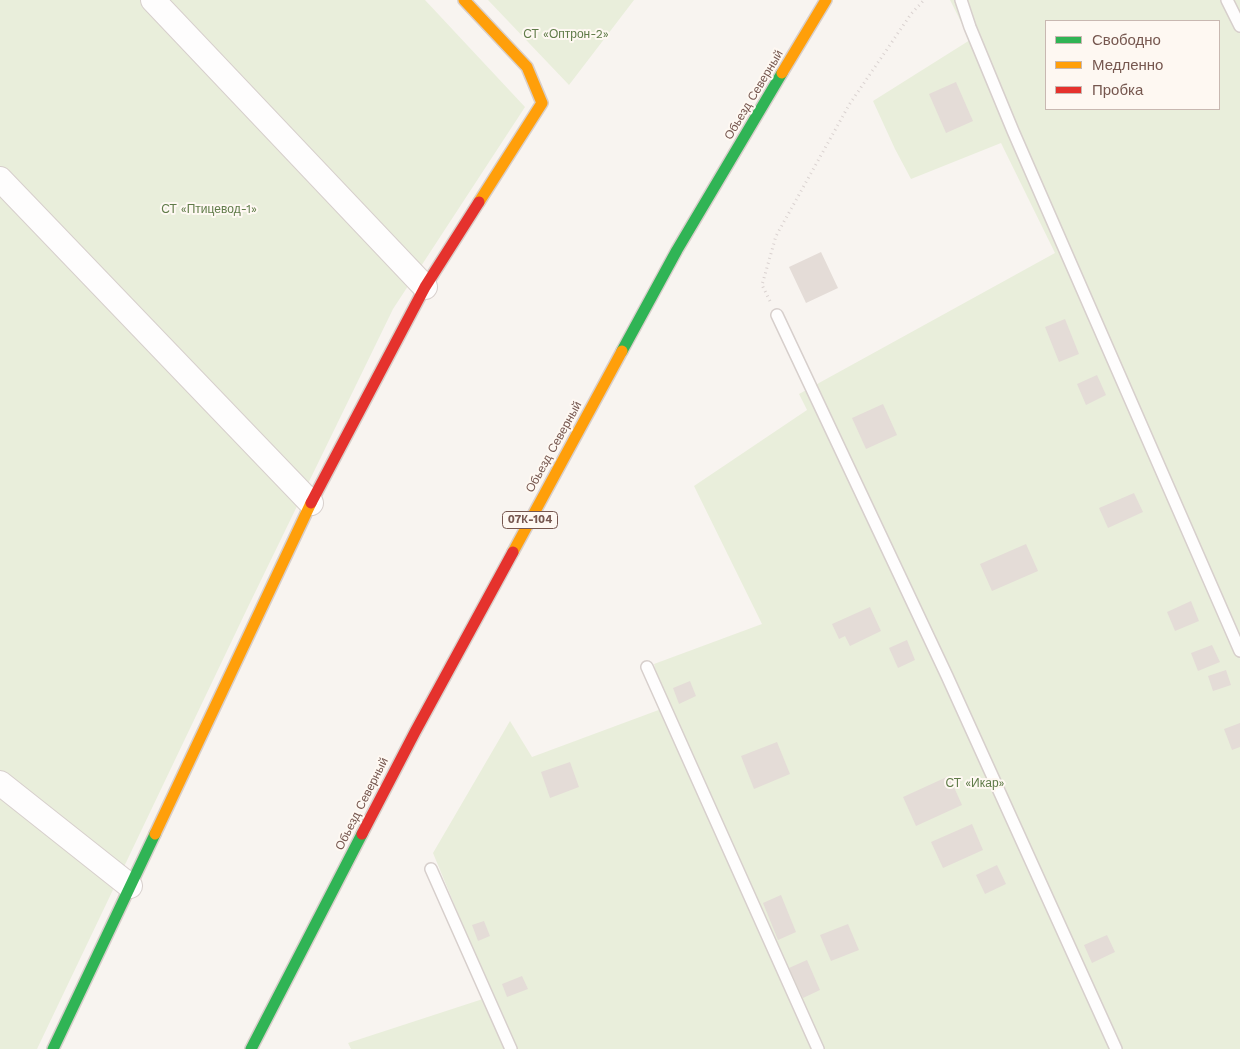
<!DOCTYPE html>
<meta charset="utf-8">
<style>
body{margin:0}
#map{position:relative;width:1240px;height:1049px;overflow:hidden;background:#f8f4f0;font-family:"Work Sans",sans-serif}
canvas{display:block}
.legend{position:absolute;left:1045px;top:20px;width:175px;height:90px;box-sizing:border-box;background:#fef8f2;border:1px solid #c8b8b1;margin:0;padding:6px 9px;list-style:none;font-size:15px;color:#76574f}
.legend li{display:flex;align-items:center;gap:10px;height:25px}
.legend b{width:25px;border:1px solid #c8b8b1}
</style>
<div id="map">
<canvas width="1240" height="1049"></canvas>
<ul class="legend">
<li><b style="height:6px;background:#30b455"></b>Свободно</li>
<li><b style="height:6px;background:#ff9f0a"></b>Медленно</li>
<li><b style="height:6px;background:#e5322d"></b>Пробка</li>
</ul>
</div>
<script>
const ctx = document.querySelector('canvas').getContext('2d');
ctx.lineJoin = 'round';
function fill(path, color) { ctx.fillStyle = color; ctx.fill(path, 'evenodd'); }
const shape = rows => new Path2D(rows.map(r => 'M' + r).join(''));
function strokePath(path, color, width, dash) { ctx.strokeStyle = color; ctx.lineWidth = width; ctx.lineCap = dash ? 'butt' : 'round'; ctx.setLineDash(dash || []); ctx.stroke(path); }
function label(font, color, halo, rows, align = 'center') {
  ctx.font = font + ' "Work Sans",sans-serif'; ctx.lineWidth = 4; ctx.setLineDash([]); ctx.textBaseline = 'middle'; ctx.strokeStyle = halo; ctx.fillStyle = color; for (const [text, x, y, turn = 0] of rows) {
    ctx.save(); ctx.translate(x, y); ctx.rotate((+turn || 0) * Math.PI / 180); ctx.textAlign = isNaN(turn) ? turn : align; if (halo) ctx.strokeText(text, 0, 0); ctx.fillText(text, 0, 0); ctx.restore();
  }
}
fill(shape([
 [0,0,425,0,525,107,393,309,247,609,37,1049,0,1049],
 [488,0,634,0,569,85],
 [950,0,1240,0,1240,1049,351,1049,348,1043,492,996,433,853,510,721,532,757,664,708,654,664,762,624,694,486,807,410,799,394,1055,253,1001,143,911,179,895,149,873,101,970,40],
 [1046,21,1219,21,1219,109,1046,109]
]), '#e9eedb');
fill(shape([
 [956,82,973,121,946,133,929,94],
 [821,252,838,288,806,303,789,267],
 [1065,319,1079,354,1059,362,1045,327],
 [1097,375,1106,395,1086,405,1077,384],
 [883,404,897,435,866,449,852,418],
 [1134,493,1143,512,1108,528,1099,508],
 [1026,544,1038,571,992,591,980,564],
 [1191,601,1199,621,1175,631,1167,612],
 [870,607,881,631,850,646,845,636,839,639,832,624],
 [907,640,915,660,898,668,889,648],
 [1212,645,1220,662,1198,671,1191,653],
 [1226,670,1231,685,1213,691,1208,676],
 [690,681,696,696,679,704,673,688],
 [1240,723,1240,747,1232,750,1224,729],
 [777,742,790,774,754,789,741,756],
 [570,762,579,787,550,798,541,772],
 [949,776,962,805,916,826,903,797],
 [972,824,983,850,943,868,931,842],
 [997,865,1006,884,985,894,976,875],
 [781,895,796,932,778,940,763,903],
 [484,921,490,936,478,941,472,925],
 [848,924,859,950,831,961,820,935],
 [1107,935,1115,952,1092,963,1084,945],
 [807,960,820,990,803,998,789,968],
 [522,976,528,989,507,997,502,984]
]), '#e4dcd7');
const lane = shape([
 [961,0,970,27,1013,131,1240,651],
 [1227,0,1240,26],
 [777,315,947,676,1116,1049],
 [647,667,818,1049],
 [431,869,511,1049]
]);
const street = shape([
 [153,0,425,287],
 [0,179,311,503],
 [0,783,130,886]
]);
const fast = shape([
 [622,351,677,250,782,73],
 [53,1049,155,834],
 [251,1049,362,834]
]);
const slow = shape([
 [464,0,527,67,542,103,479,202],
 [782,73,826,0],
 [513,552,622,351],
 [155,834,311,503]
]);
const jam = shape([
 [311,503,425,287,479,202],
 [362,834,415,732,513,552]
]);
strokePath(lane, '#d7cfcc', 14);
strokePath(street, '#d7cfcc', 26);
strokePath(fast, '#d8cfcb', 14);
strokePath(slow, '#d8cfcb', 14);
strokePath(jam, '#d8cfcb', 14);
strokePath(shape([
 [770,301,762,285,776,236,849,105,911,14,924,0]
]), '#dad2d0', 3, [1, 4]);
strokePath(lane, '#fefdfd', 11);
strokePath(street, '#fefdfd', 24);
strokePath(fast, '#30b455', 11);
strokePath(slow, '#ff9f0a', 11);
strokePath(jam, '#e5322d', 11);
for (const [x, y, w] of [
 [530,520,55]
]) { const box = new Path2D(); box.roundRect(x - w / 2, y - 8.5, w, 17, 4); ctx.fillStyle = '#fef8f2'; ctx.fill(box); strokePath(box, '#76574f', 1); }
label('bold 11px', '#76574f', null, [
 ["07К-104",530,520]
]);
label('12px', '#5f7b48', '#fef8f2', [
 ["СТ «Оптрон-2»",566,34],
 ["СТ «Птицевод-1»",209,209],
 ["СТ «Икар»",975,783]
]);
label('12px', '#76574f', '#fef8f2', [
 ["Обьезд Северный",754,95,-59],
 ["Обьезд Северный",554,447,-61],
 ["Обьезд Северный",362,804,-63]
]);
</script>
